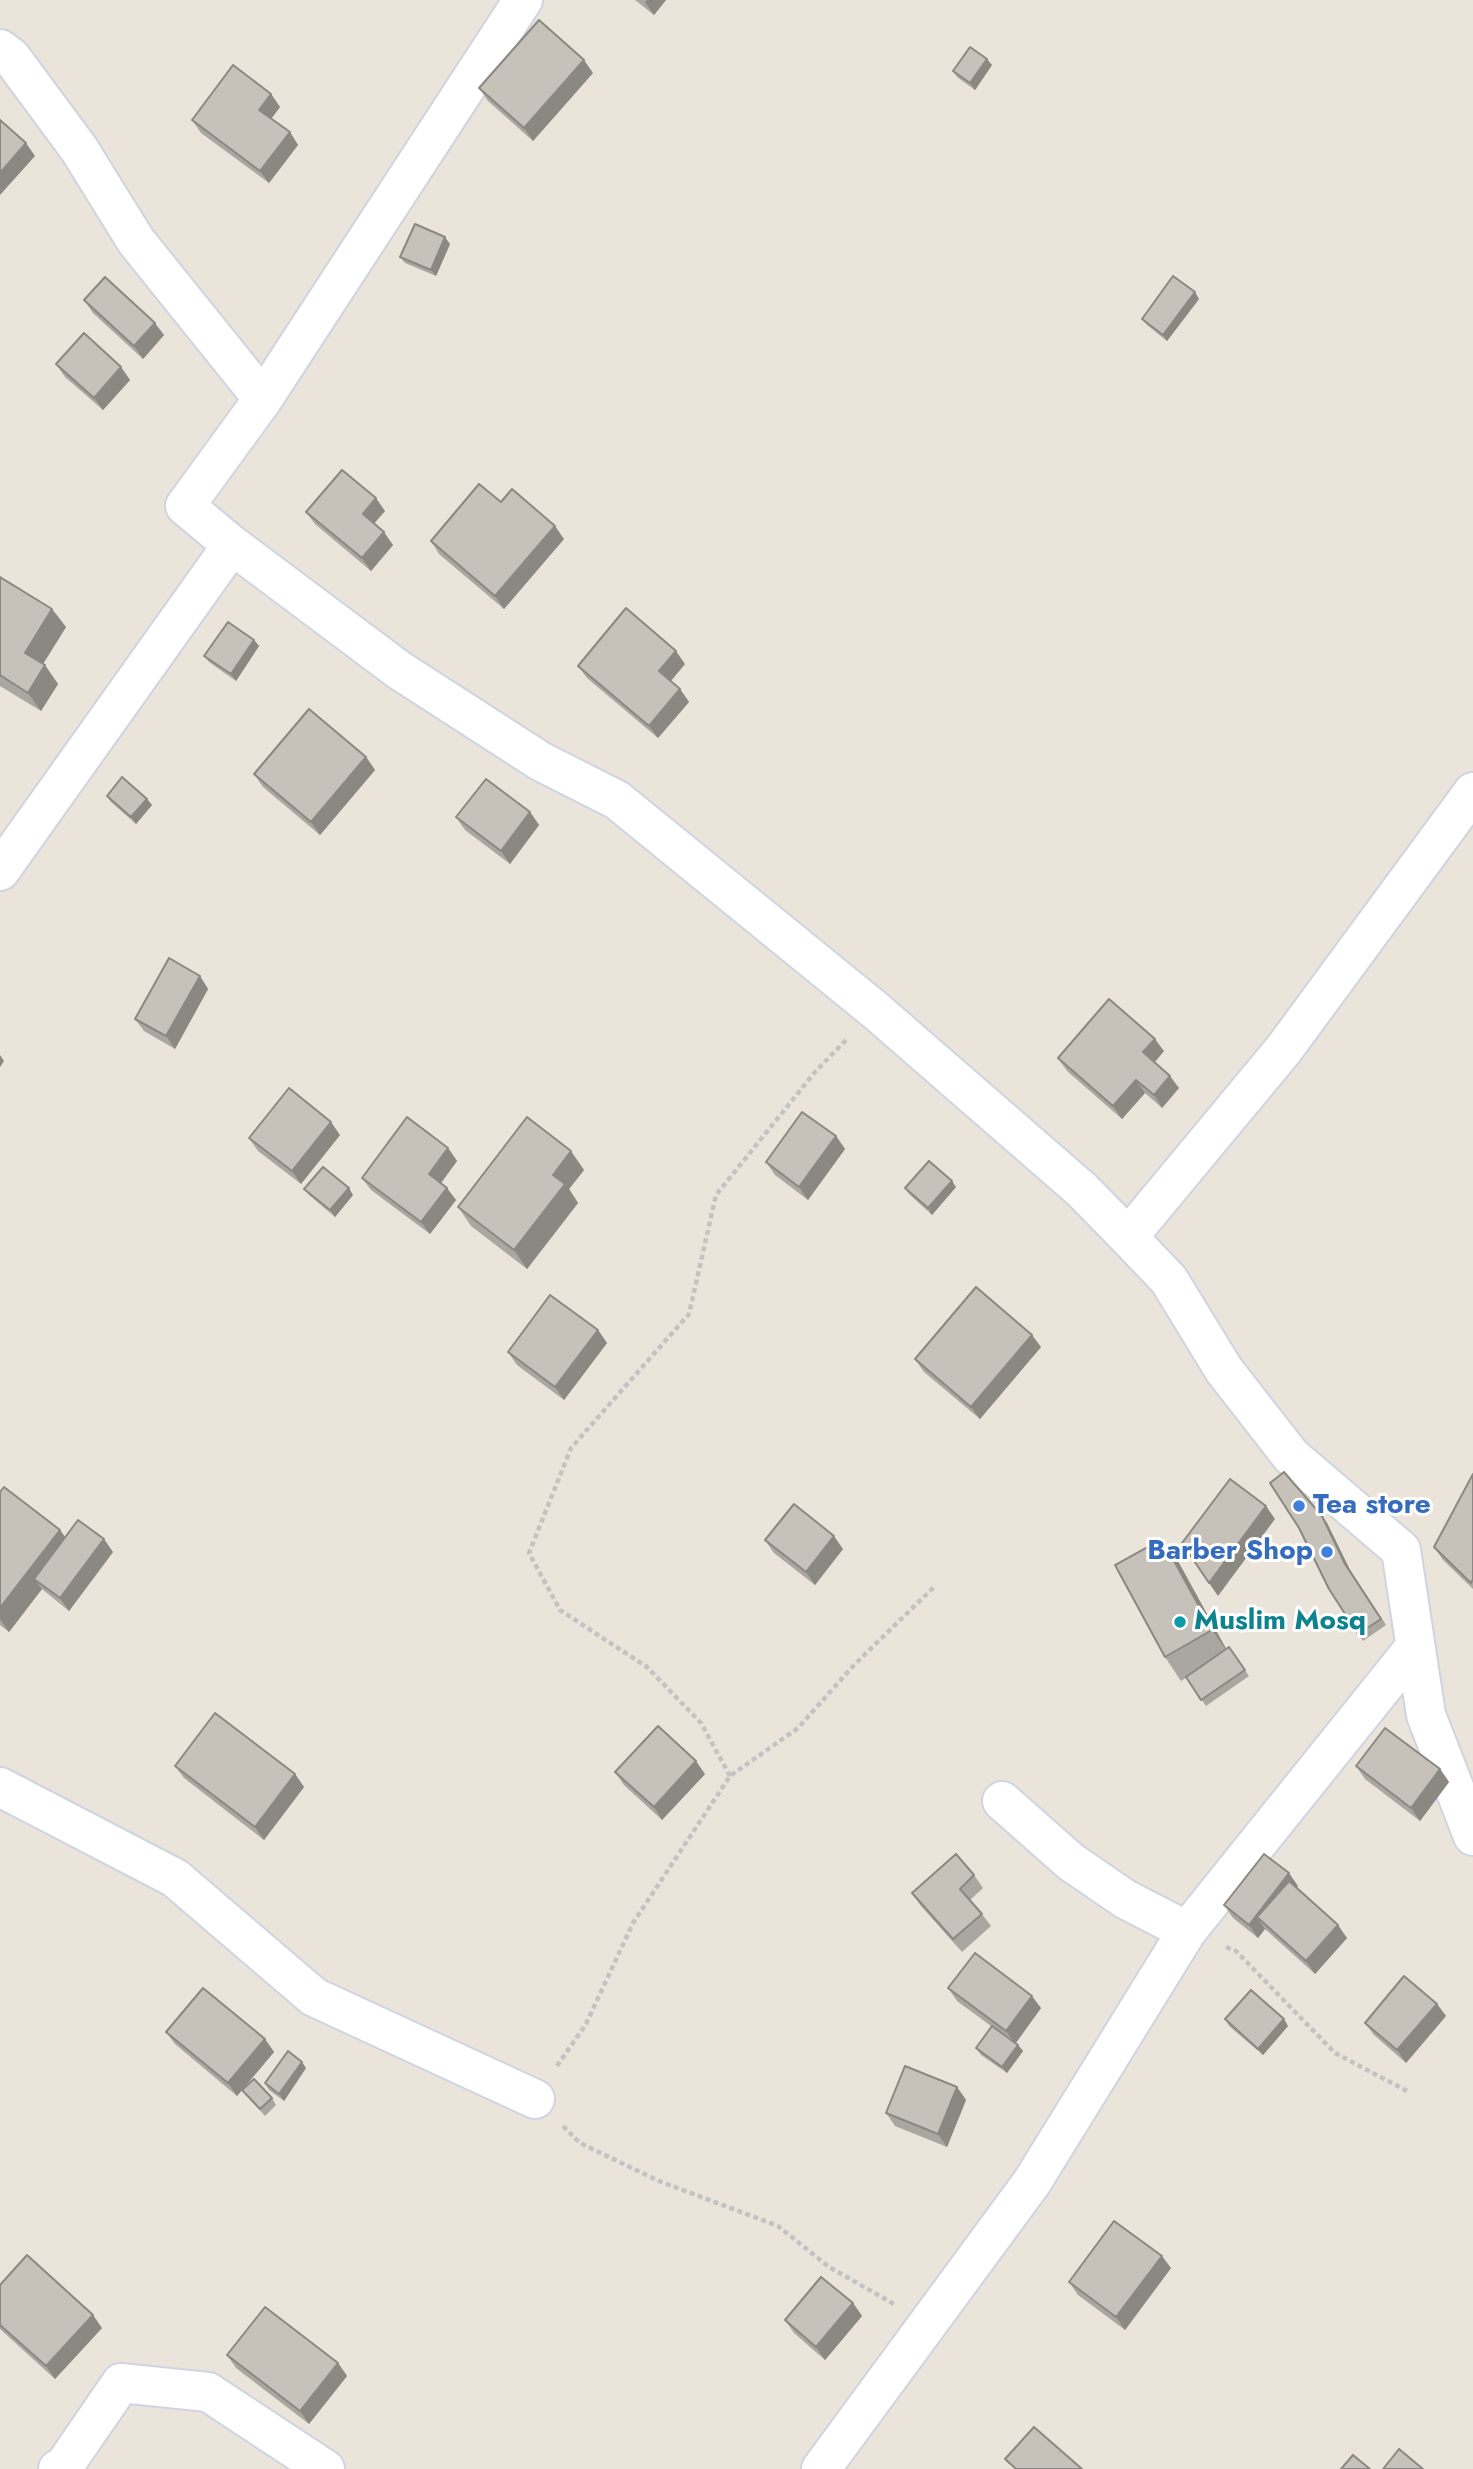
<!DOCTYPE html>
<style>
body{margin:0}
canvas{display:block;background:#eae4db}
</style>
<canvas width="1473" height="2469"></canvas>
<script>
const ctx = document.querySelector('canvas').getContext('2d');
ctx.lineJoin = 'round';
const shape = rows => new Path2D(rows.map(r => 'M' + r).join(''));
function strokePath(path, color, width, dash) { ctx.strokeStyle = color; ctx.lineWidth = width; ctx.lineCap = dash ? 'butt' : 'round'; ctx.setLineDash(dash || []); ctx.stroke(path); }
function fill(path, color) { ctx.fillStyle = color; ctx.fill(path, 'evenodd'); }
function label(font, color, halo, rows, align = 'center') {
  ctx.font = font + ' Jost,sans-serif'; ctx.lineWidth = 6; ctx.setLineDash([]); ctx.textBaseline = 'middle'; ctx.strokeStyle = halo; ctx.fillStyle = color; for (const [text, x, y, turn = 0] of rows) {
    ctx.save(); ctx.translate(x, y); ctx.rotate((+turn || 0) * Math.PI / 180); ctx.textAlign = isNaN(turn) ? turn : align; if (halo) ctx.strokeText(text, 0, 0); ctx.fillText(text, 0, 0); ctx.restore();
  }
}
const minor = shape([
 [0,49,11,57,79,149,136,241,263,399,185,506,232,545,399,670,540,761,617,800,875,1010,1082,1190,1128,1237,1169,1280,1224,1370,1291,1456,1401,1550,1426,1715,1473,1836],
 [263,399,523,0],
 [0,871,232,545],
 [1128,1237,1284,1049,1473,792],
 [0,1787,175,1878,314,1997,535,2099],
 [1002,1801,1071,1862,1125,1899,1187,1931],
 [58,2469,64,2466,121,2383,208,2392,325,2469],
 [821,2469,1032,2182,1187,1931,1415,1647]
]);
strokePath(minor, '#d0d4e1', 42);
strokePath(shape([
 [730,1776,701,1723,647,1667,560,1610,529,1553,571,1448,689,1314,716,1195,815,1072,848,1038],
 [1226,1947,1236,1951,1335,2053,1407,2091],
 [557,2066,586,2024,633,1923,730,1776,798,1728,855,1664,934,1587],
 [563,2126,580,2143,659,2181,778,2226,829,2267,894,2304]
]), '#c3c3c3', 4.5, [5, 3.5]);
strokePath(minor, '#fff', 38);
fill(shape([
 [635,0,666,0,654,15],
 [992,65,975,90,957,77,953,71],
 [593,73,533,141,488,101,479,88],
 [271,94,280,107,271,119,290,132,298,145,269,183,201,133,192,120],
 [450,244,436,276,405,263,400,257],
 [1199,299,1167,341,1147,325,1142,319],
 [84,300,164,335,143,359,93,313],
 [56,364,121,367,130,380,103,410,65,377],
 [501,502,564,539,504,609,439,554,431,541],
 [385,511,374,523,393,545,371,571,315,524,306,512],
 [0,577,52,609,66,627,43,664,58,684,41,711,0,686],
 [254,640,259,646,236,681,209,662,204,656],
 [685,664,671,681,680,689,689,702,658,738,587,678,578,666],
 [366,757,375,770,320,835,263,787,254,774],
 [107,796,147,799,152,805,136,824,111,802],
 [530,812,539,825,510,864,465,830,456,817],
 [200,976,208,989,175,1049,144,1031,135,1019],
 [1164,1051,1155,1062,1179,1088,1162,1108,1145,1093,1122,1119,1067,1071,1058,1058],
 [340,1135,301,1184,258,1151,249,1138],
 [836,1136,845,1149,808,1200,775,1175,766,1162],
 [448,1148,457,1161,441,1183,456,1200,430,1234,371,1190,362,1178],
 [584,1170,569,1189,578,1203,527,1269,471,1226,458,1207],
 [956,1187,932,1215,909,1194,905,1188],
 [304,1189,353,1195,335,1217,309,1195],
 [598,1330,607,1343,564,1400,517,1365,508,1352],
 [1041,1347,980,1419,924,1372,915,1359],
 [1473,1474,1473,1589,1443,1560,1434,1547],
 [0,1492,60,1530,65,1537,113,1552,69,1611,42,1589,9,1632,0,1625],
 [1322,1516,1327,1523,1350,1570,1386,1625,1363,1641,1329,1589],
 [1162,1539,1179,1563,1226,1649,1229,1647,1249,1676,1206,1706,1186,1678,1181,1681,1165,1657],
 [765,1540,843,1549,815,1585,774,1553],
 [175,1766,295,1774,304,1787,264,1840,184,1778],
 [1356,1766,1440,1769,1449,1782,1420,1821,1365,1779],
 [615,1772,705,1774,662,1820,624,1785],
 [974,1875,983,1888,970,1900,982,1914,991,1926,962,1952,921,1906,912,1893],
 [1298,1886,1297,1888,1347,1938,1315,1974,1265,1929,1258,1938,1233,1918,1224,1905],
 [948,1988,1041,2008,1016,2043,1023,2051,1007,2073,981,2055,976,2048,991,2026,957,2001],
 [1437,2004,1446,2016,1406,2063,1374,2035,1365,2023],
 [1225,2019,1288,2026,1263,2055,1229,2026],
 [166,2032,265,2039,274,2052,237,2096,175,2044],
 [306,2068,284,2101,269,2090,265,2083],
 [957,2087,966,2100,947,2147,895,2126,886,2113],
 [242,2090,272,2098,276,2105,265,2116],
 [1171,2268,1125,2330,1078,2295,1069,2282],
 [0,2285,102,2328,55,2379,0,2329],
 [853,2303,862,2316,825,2360,794,2333,785,2320],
 [227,2355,338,2363,347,2376,309,2424,236,2368]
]), '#aaa7a0');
fill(shape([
 [647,0,666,0,654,15,645,2],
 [987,59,992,65,975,90,970,83],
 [584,60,593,73,533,141,524,128],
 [271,94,280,107,268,123,259,110],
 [290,132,298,145,269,183,260,171],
 [26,143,35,156,0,195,0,173],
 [445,237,450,244,436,276,431,270],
 [1195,292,1199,299,1167,341,1163,335],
 [155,323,164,335,143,359,134,346],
 [121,367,130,380,103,410,94,398],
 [376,498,385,511,372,526,363,514],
 [555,526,564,539,504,609,495,596],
 [384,532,393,545,371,571,362,558],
 [52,609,66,627,38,672,25,653],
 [254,640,259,646,236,681,231,674],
 [676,651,685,664,668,684,659,671],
 [45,665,58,684,41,711,28,693],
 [680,689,689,702,658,738,649,726],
 [366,757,375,770,320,835,311,822],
 [147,799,152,805,136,824,131,817],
 [530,812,539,825,510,864,501,851],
 [200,976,208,989,175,1049,166,1036],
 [1155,1039,1164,1051,1152,1065,1143,1052],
 [0,1055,4,1061,0,1067],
 [1170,1076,1179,1088,1162,1108,1154,1095],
 [1136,1080,1145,1093,1122,1119,1113,1106],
 [331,1122,340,1135,301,1184,292,1171],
 [836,1136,845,1149,808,1200,799,1187],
 [448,1148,457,1161,438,1187,429,1174],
 [571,1151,584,1170,569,1189,578,1203,527,1269,514,1250,553,1175],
 [952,1181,956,1187,932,1215,928,1208],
 [349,1188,353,1195,335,1217,330,1210],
 [447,1188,456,1200,430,1234,421,1222],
 [598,1330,607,1343,564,1400,555,1387],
 [1032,1335,1041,1347,980,1419,971,1407],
 [1266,1506,1275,1519,1218,1596,1209,1583],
 [1322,1516,1327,1523,1350,1570,1386,1625,1345,1564],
 [60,1530,73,1548,34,1579,42,1589,9,1632,0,1619,0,1608],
 [834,1536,843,1549,815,1585,806,1572],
 [104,1539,113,1552,69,1611,60,1598],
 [1162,1539,1179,1563,1229,1654,1212,1630],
 [696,1761,705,1774,662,1820,654,1807],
 [1440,1769,1449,1782,1420,1821,1411,1808],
 [295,1774,304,1787,264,1840,255,1827],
 [1289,1873,1298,1886,1267,1926,1257,1917,1265,1929,1258,1938,1249,1925],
 [1338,1925,1347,1938,1315,1974,1306,1961],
 [1032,1996,1041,2008,1015,2044,1006,2031],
 [1437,2004,1446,2016,1406,2063,1397,2050],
 [1284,2019,1288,2026,1263,2055,1258,2049],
 [265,2039,274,2052,237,2096,228,2083],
 [1018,2045,1023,2051,1007,2073,1002,2067],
 [302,2062,306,2068,284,2101,279,2094],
 [957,2087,966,2100,947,2147,938,2134],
 [1162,2256,1171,2268,1125,2330,1116,2317],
 [853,2303,862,2316,825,2360,816,2347],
 [93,2315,102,2328,55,2379,46,2366],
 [338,2363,347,2376,309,2424,300,2411]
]), '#8b8882');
const building = shape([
 [539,20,584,60,524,128,479,88,539,20],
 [970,47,987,59,970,83,953,71,970,47],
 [233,65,271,94,259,110,290,132,260,171,192,120,233,65],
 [0,120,26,143,0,173,0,120],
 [415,224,445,237,431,270,400,257,415,224],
 [1173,276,1195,292,1163,335,1142,319,1173,276],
 [105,277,155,323,134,346,84,300,105,277],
 [84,333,121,367,94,398,56,364,84,333],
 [342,470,376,498,363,514,384,532,362,558,306,512,342,470],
 [479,484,501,502,512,489,555,526,495,596,431,541,479,484],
 [0,577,52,609,25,653,45,665,28,693,0,675,0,577],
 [626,608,676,651,659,671,680,689,649,726,578,666,626,608],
 [228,622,254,640,231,674,204,656,228,622],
 [309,709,366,757,311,822,254,774,309,709],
 [122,777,147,799,131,817,107,796,122,777],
 [486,779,530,812,501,851,456,817,486,779],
 [169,958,200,976,166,1036,135,1019,169,958],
 [1109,999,1155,1039,1143,1052,1170,1076,1154,1095,1136,1080,1113,1106,1058,1058,1109,999],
 [289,1088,331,1122,292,1171,249,1138,289,1088],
 [802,1112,836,1136,799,1187,766,1162,802,1112],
 [407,1117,448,1148,429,1174,447,1188,421,1222,362,1178,407,1117],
 [527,1117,571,1151,553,1175,565,1184,514,1250,458,1207,527,1117],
 [929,1161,952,1181,928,1208,905,1188,929,1161],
 [323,1167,349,1188,330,1210,304,1189,323,1167],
 [976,1287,1032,1335,971,1407,915,1359,976,1287],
 [550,1295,598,1330,555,1387,508,1352,550,1295],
 [1284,1472,1322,1516,1345,1564,1381,1619,1358,1634,1329,1589,1299,1528,1270,1483,1284,1472],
 [1473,1474,1473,1579,1471,1583,1434,1547,1473,1474],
 [1230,1479,1266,1506,1209,1583,1182,1543,1230,1479],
 [4,1487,60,1530,0,1608,0,1492,4,1487],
 [794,1504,834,1536,806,1572,765,1540,794,1504],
 [78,1520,104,1539,60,1598,34,1579,78,1520],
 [1162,1539,1212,1630,1165,1657,1115,1565,1162,1539],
 [1229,1647,1245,1670,1201,1700,1186,1677,1229,1647],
 [215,1713,295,1774,255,1827,175,1766,215,1713],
 [658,1726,696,1761,654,1807,615,1772,658,1726],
 [1385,1728,1440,1769,1411,1808,1356,1766,1385,1728],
 [956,1854,974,1875,960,1889,982,1914,953,1939,912,1893,956,1854],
 [1264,1854,1289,1873,1249,1925,1224,1905,1264,1854],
 [1289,1881,1338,1925,1306,1961,1257,1917,1289,1881],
 [975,1953,1032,1996,1006,2031,948,1988,975,1953],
 [1404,1976,1437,2004,1397,2050,1365,2023,1404,1976],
 [203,1988,265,2039,228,2083,166,2032,203,1988],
 [1251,1990,1284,2019,1258,2049,1225,2019,1251,1990],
 [992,2026,1018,2045,1002,2067,976,2048,992,2026],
 [288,2051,302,2062,279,2094,265,2083,288,2051],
 [905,2066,957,2087,938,2134,886,2113,905,2066],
 [254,2079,272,2098,260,2109,242,2090,254,2079],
 [1114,2221,1162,2256,1116,2317,1069,2282,1114,2221],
 [27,2255,93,2315,46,2366,0,2325,0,2285,27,2255],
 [821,2277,853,2303,816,2347,785,2320,821,2277],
 [265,2307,338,2363,300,2411,227,2355,265,2307],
 [1034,2427,1082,2469,1016,2469,1005,2459,1034,2427],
 [1399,2449,1423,2469,1383,2469,1399,2449],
 [1353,2455,1370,2469,1341,2469,1353,2455]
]);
fill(building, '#c6c2ba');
strokePath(building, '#8b8882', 2);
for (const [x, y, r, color] of [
 [1299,1506,7,"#3f7fe0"],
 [1327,1552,7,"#3f7fe0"],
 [1180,1622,7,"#0f9aa8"]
]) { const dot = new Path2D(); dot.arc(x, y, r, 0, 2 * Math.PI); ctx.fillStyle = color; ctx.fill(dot); strokePath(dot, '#fff', 2.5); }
label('bold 28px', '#366cbe', '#fff', [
 ["Tea store",1313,1506],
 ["Barber Shop",1313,1552,"right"]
], 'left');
label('bold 28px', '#0d838f', '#fff', [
 ["Muslim Mosq",1194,1622]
], 'left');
</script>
